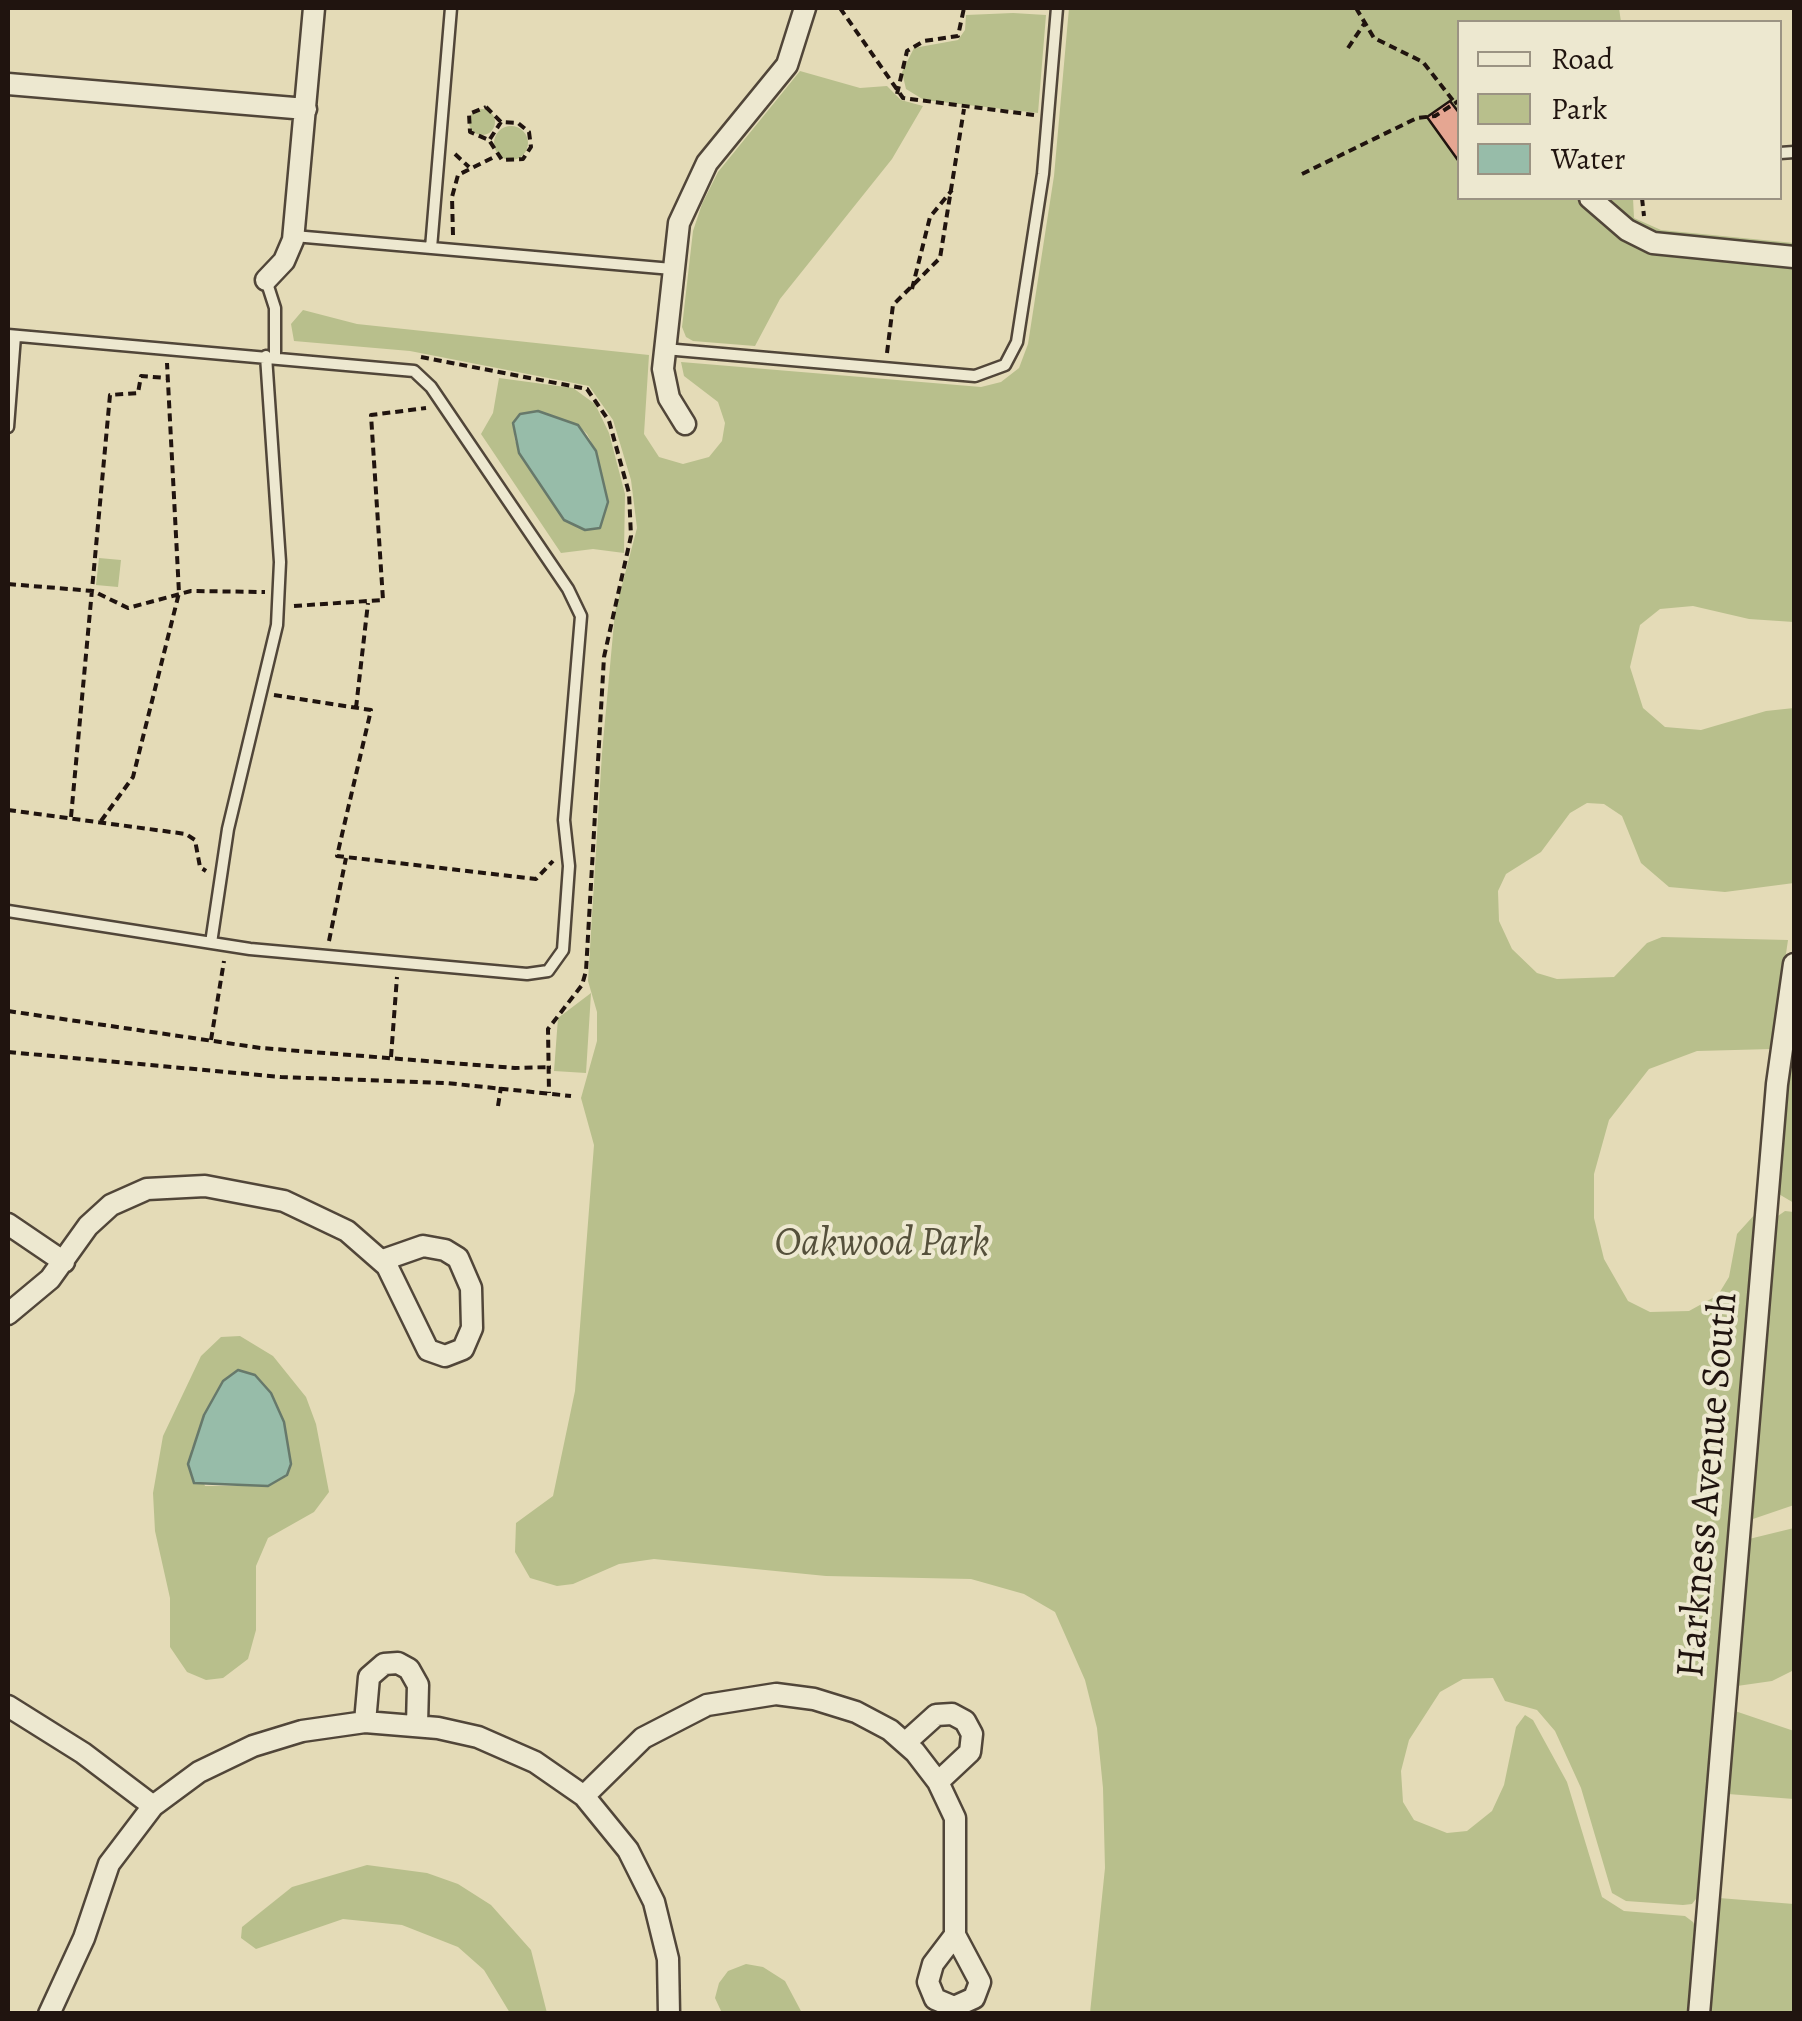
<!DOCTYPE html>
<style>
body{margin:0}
#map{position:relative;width:1802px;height:2021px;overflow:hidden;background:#e4dbb7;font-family:Alegreya,serif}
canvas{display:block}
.frame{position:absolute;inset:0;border:10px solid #20140f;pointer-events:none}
.legend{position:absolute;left:1457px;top:20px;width:325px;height:180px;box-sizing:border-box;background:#ede8d0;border:2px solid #9b9383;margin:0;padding:12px 18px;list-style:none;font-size:30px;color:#20140f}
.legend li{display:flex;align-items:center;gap:20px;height:50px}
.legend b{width:50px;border:2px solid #9b9383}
</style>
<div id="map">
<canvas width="1802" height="2021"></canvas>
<div class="frame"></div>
<ul class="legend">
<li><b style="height:12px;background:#ede8d0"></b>Road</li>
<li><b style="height:28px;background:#b8bf8c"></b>Park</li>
<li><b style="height:28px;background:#97bca9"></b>Water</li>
</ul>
</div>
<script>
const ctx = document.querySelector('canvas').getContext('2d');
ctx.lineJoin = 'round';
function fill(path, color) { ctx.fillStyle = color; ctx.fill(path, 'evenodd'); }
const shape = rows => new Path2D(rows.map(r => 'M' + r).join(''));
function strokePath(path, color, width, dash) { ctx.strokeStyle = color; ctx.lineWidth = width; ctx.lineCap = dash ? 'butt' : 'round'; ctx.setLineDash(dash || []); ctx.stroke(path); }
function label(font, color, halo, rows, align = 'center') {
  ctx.font = font + ' Alegreya,serif'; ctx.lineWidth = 8; ctx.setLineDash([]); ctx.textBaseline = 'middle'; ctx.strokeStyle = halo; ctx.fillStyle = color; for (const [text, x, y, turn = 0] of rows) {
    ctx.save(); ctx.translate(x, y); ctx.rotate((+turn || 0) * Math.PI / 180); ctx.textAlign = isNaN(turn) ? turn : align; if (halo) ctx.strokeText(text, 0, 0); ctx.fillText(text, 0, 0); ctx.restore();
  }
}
fill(shape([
 [1069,8,1619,8,1621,22,1460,22,1460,198,1633,198,1634,218,1661,230,1794,243,1794,622,1749,619,1693,606,1660,609,1640,625,1630,667,1643,708,1665,727,1701,730,1766,711,1794,708,1794,883,1725,892,1669,887,1641,863,1622,816,1604,804,1587,803,1570,813,1541,852,1506,874,1498,891,1499,921,1512,949,1537,973,1557,979,1614,977,1647,943,1662,937,1788,940,1772,1049,1697,1051,1649,1069,1609,1120,1594,1174,1594,1218,1604,1259,1628,1301,1650,1312,1689,1311,1718,1295,1729,1277,1737,1234,1756,1213,1700,1894,1692,1904,1683,1905,1626,1901,1612,1893,1581,1788,1555,1731,1537,1710,1505,1701,1493,1678,1463,1679,1440,1692,1409,1740,1401,1771,1403,1802,1414,1820,1447,1833,1467,1831,1492,1811,1504,1785,1516,1727,1525,1715,1533,1720,1567,1782,1602,1897,1624,1911,1685,1916,1693,1922,1697,1930,1689,2013,1090,2013,1105,1868,1103,1788,1097,1728,1085,1680,1055,1612,1024,1594,971,1579,826,1576,654,1559,619,1564,573,1584,557,1586,530,1578,515,1552,516,1523,553,1496,575,1391,594,1145,581,1098,597,1041,597,1012,588,981,602,753,615,612,637,528,631,480,613,420,589,386,410,351,294,341,291,324,303,310,357,324,649,355,644,434,659,457,683,464,709,457,722,441,725,423,718,402,684,376,681,362,981,387,1001,382,1019,368,1028,344,1054,176],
 [1013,13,1046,15,1038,113,924,100,906,89,902,72,914,48,958,40,965,30,966,15],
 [800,71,860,88,887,86,901,100,923,106,892,159,780,299,755,346,693,341,686,337,682,327,693,231,702,204,718,172],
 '469 122a13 13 0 1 1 26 0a13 13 0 1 1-26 0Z',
 '494 143a17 17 0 1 1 34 0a17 17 0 1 1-34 0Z',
 [499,378,573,388,595,404,609,433,625,494,624,553,593,549,561,553,481,434,493,413],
 [513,423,578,425,587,434,596,451,585,530,564,520,515,441],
 [99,558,121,560,118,587,96,585],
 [591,993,586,1073,554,1071,558,1018],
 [1794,1029,1794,1203,1777,1193],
 [1785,1211,1794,1212,1794,1505,1750,1520,1775,1218],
 [240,1336,273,1356,306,1397,316,1424,329,1492,314,1512,268,1538,256,1566,256,1630,248,1659,223,1678,206,1680,187,1672,170,1647,170,1598,155,1531,153,1493,163,1436,201,1356,221,1337],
 [238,1370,255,1375,268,1486,205,1486,191,1450,223,1381],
 [1794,1528,1794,1670,1772,1681,1737,1686,1749,1539],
 [1735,1711,1794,1731,1794,1799,1728,1794],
 [367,1865,427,1873,458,1884,491,1905,531,1950,547,2013,510,2013,484,1970,458,1947,402,1925,343,1919,256,1949,241,1938,242,1927,292,1887],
 [1719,1898,1794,1904,1794,2013,1709,2013],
 [746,1964,763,1967,785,1981,802,2013,722,2013,715,1998,719,1983,728,1971]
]), '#b8bf8c');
const water = shape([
 [538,411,578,425,596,451,608,502,600,528,585,530,564,520,519,453,513,423,520,414,538,411],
 [238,1370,255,1375,271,1393,284,1422,291,1464,287,1475,268,1486,194,1483,188,1464,204,1415,223,1381,238,1370]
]);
fill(water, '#97bca9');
strokePath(water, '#67796b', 2.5);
const building = shape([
 [1450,101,1460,114,1460,163,1427,117,1450,101]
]);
fill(building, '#e5a692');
strokePath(building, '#20140f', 2.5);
const service = shape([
 [1780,153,1794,152],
 [294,236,672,269],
 [431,248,451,8],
 [266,280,275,308,275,357],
 [8,335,414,371,431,387,568,589,581,616,564,820,569,866,563,950,548,971,527,974,250,949,8,911],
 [665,349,975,376,1005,365,1017,342,1043,174,1057,8],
 [8,427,15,336],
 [211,943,228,829,277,625,280,562,266,356]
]);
const minor = shape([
 [8,84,306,109],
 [1590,198,1627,230,1653,243,1794,257],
 [266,280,284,261,293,240,314,8],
 [685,424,669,398,663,369,679,223,707,163,787,65,805,8],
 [8,1224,64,1262],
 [8,1314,50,1279,88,1226,111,1205,147,1189,205,1186,284,1201,347,1231,387,1266,428,1350,445,1356,463,1349,472,1328,471,1288,458,1258,445,1250,423,1246,383,1260],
 [8,1706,83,1753,153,1806],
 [365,1722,369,1677,384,1664,398,1663,409,1669,418,1685,417,1725],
 [905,1743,936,1715,952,1714,965,1721,972,1734,970,1752,938,1782],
 [584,1796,643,1738,707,1705,776,1694,814,1699,856,1712,890,1730,915,1752,938,1782,955,1818,955,1935,933,1964,928,1982,935,1999,954,2007,974,1998,980,1982,955,1935],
 [49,2014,84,1938,109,1864,153,1806,199,1772,253,1746,302,1731,365,1722,438,1728,478,1737,535,1762,584,1796,628,1850,654,1902,668,1959,669,2014],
 [1699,2014,1777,1084,1794,964]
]);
strokePath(service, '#514639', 15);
strokePath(minor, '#514639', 25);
strokePath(shape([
 [840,8,903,98,1034,115],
 [1356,8,1374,38,1423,62,1455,103],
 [1348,48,1364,24],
 [897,94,907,51,924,41,958,36,964,8],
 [486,107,501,122,518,123,529,132,531,147,523,159,502,160,489,140,470,132,469,114,486,107],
 [490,139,501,122],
 [455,154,469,167],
 [1302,174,1417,118,1435,116,1460,100],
 [1642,198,1644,216],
 [453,235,452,197,458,175,496,156],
 [912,289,930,217,952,190],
 [887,353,893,305,940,258,964,109],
 [421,357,587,389,609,421,629,493,631,536,604,657,586,971,582,985,548,1029,549,1093],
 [8,584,93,591,128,608,191,591,265,592],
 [294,606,383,600,371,415,426,408],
 [274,695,371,710,337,856,536,879,553,861],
 [356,708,368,603],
 [8,810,186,834,195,840,200,867,206,871],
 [71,817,110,395,138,393,141,376,166,378],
 [101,821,133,777,179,593,167,363],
 [329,941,346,858],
 [8,1011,261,1048,515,1068,551,1067],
 [211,1040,224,961],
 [8,1052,281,1077,446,1083,571,1096],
 [391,1057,397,977],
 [498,1106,501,1087]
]), '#20140f', 4, [8, 5]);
strokePath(service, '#ede8d0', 10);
strokePath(minor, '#ede8d0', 20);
label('italic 40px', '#55503b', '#ede8d0', [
 ["Oakwood Park",882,1245]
]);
label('40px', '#20140f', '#ede8d0', [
 ["Harkness Avenue South",1709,1485,-85]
]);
</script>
